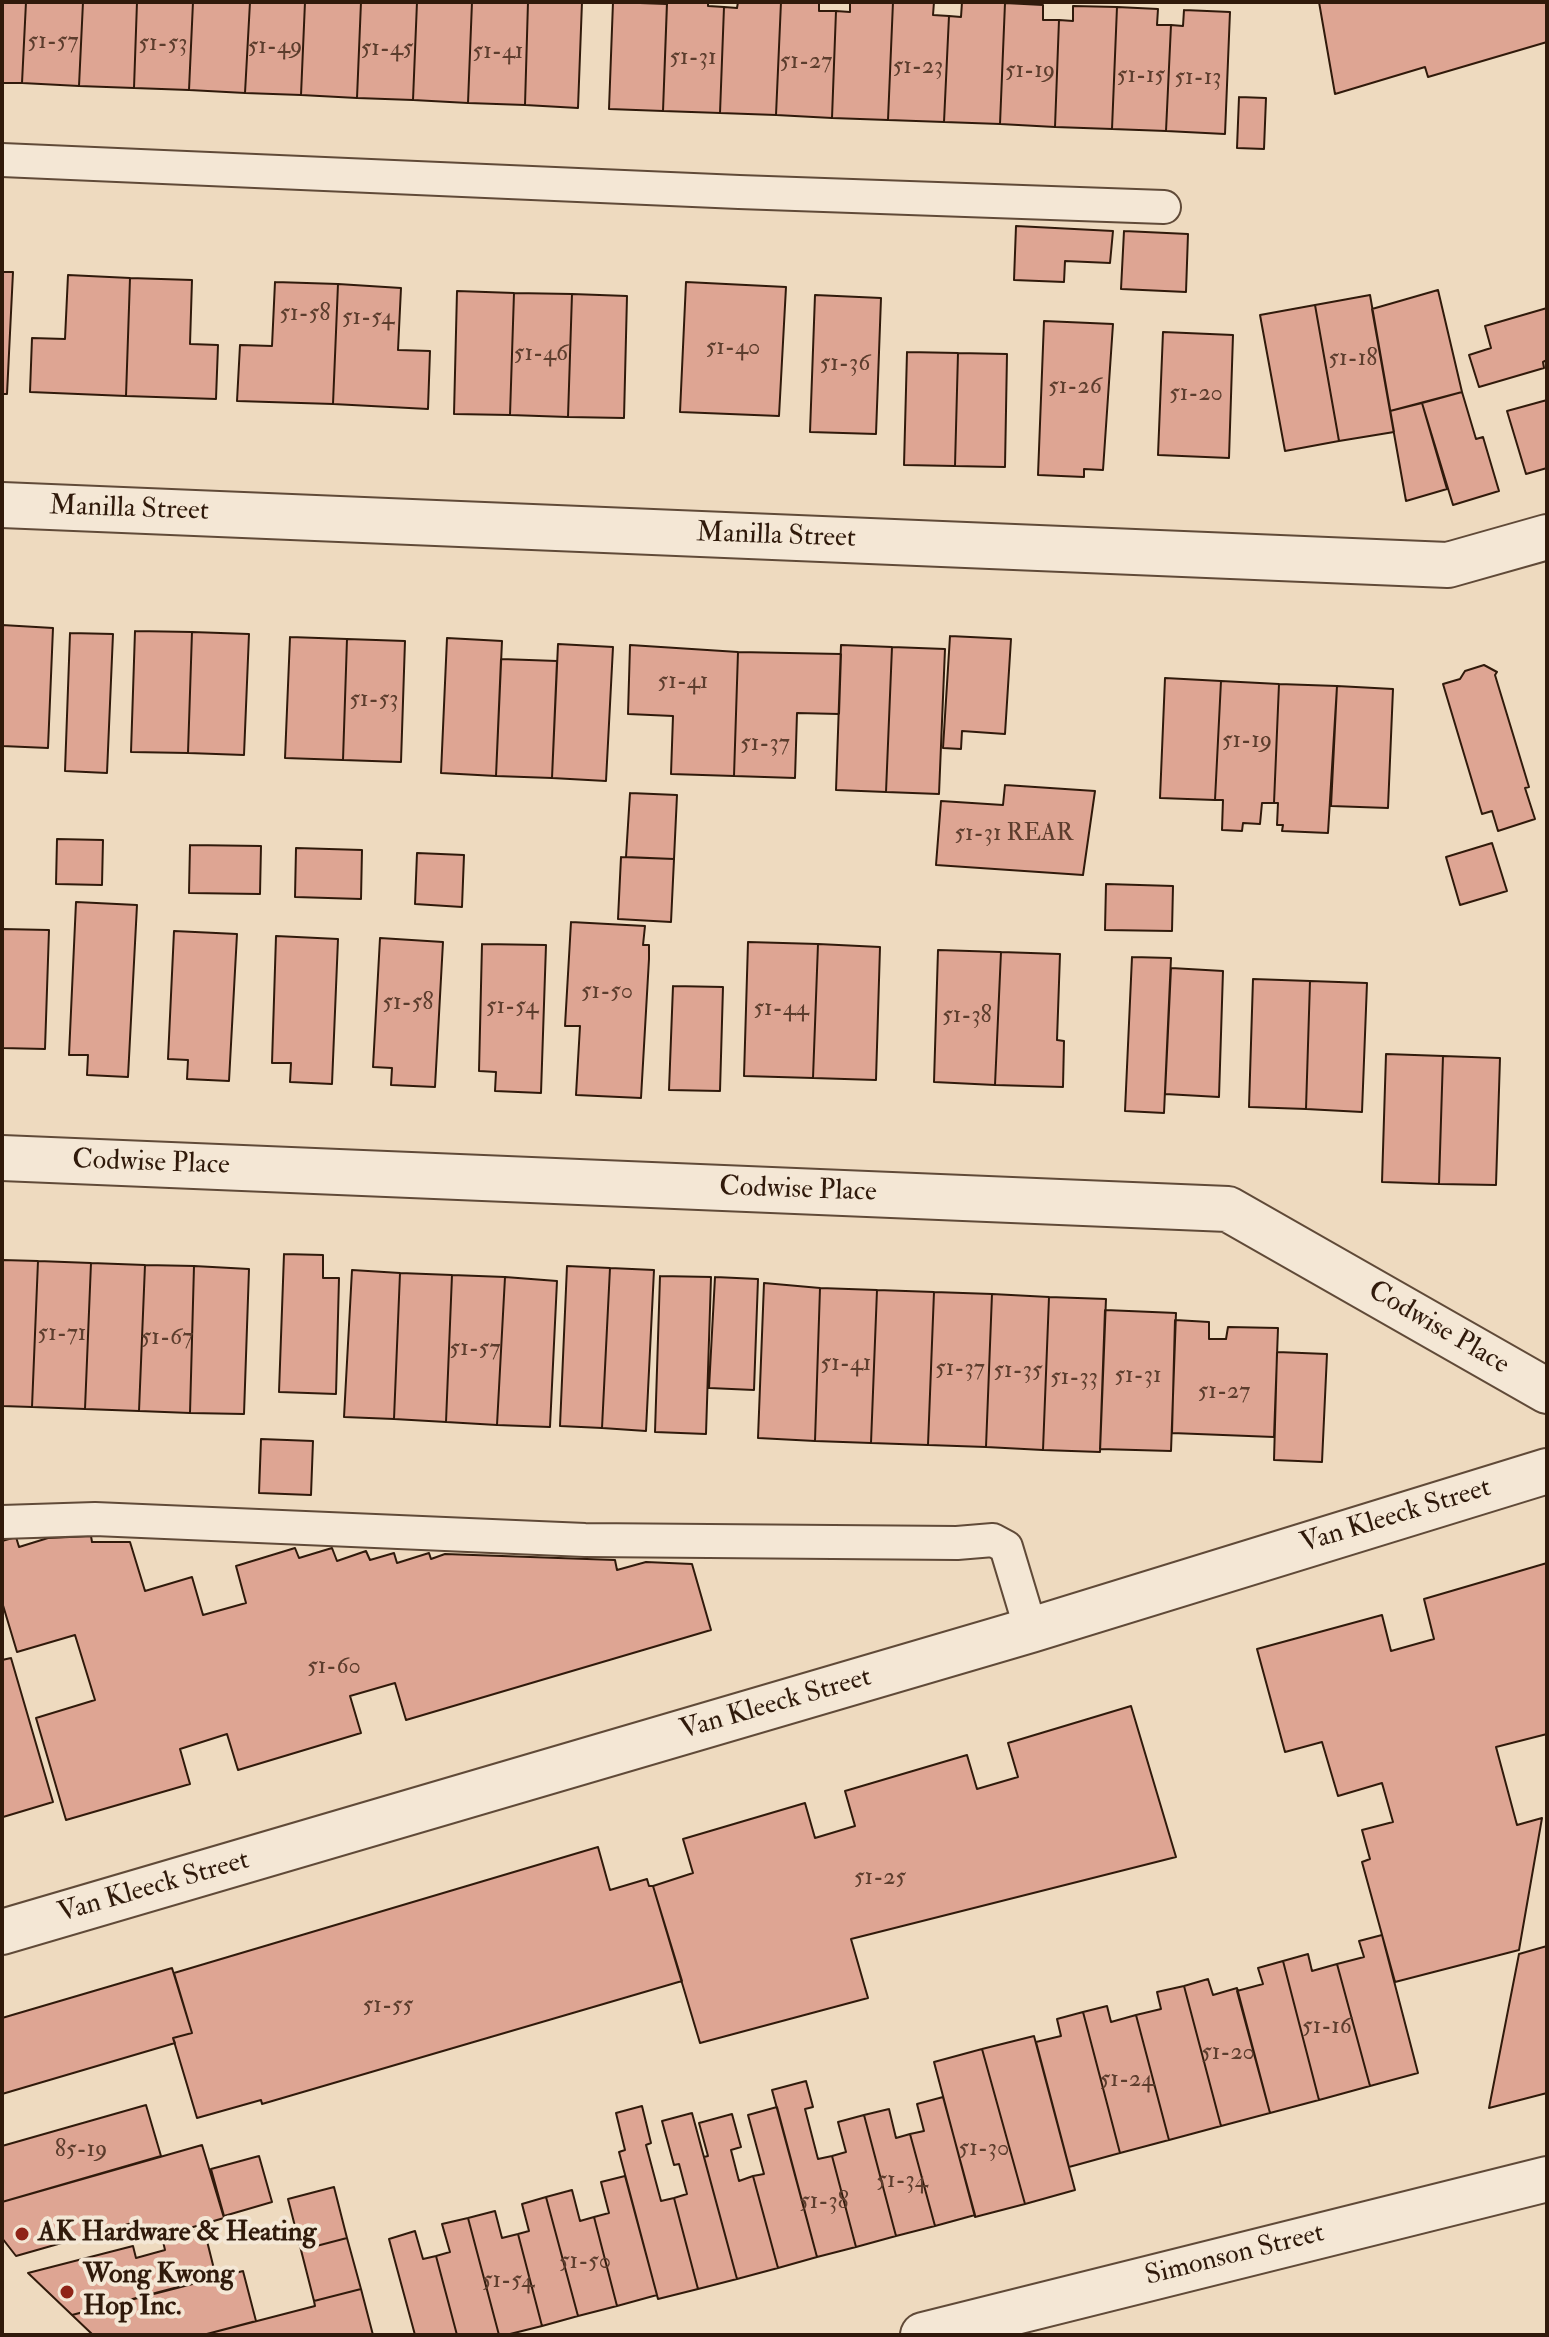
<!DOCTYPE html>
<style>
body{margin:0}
#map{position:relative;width:1549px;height:2337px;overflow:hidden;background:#eedabf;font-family:"IM FELL Double Pica",serif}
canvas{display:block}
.frame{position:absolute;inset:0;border:4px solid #301a0b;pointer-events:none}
</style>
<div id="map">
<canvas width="1549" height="2337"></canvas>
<div class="frame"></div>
</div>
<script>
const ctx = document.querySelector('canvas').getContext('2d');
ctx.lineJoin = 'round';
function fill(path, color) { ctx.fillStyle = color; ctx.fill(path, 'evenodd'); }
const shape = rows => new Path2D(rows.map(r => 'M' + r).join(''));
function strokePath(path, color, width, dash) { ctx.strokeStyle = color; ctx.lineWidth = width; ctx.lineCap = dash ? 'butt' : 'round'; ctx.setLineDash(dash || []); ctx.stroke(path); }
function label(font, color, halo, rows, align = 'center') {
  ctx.font = font + ' "IM FELL Double Pica",serif'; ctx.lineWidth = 8; ctx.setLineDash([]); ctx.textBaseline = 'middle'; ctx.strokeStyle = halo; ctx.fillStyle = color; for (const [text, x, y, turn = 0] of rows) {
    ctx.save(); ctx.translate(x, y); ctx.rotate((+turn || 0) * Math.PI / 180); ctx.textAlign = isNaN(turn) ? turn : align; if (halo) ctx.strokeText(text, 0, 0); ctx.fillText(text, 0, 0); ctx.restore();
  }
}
const building = shape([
 [2,2,26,2,22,83,2,83,2,2],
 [26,2,83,2,79,86,22,83,26,2],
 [83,2,137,2,134,88,79,86,83,2],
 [137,2,193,2,189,90,134,88,137,2],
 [193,2,250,2,245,93,189,90,193,2],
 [250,2,305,2,301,95,245,93,250,2],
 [305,2,361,2,357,98,301,95,305,2],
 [361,2,417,2,413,100,357,98,361,2],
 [417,2,472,2,468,103,413,100,417,2],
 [472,2,528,2,525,105,468,103,472,2],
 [528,2,582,2,578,108,525,105,528,2],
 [613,2,667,4,663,111,609,109,613,2],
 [667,2,708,2,708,6,724,7,720,113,663,111,667,2],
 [738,2,781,2,776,115,720,113,724,7,737,8,738,2],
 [781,2,819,2,819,11,836,11,832,118,776,115,781,2],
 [850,2,893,2,888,120,832,118,836,11,850,12,850,2],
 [893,2,934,2,933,15,949,16,944,122,888,120,893,2],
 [962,2,1005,3,1000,124,944,122,949,16,961,17,962,2],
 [1319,2,1547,2,1547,42,1428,77,1425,67,1335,94,1319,2],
 [1005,3,1043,5,1043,20,1059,20,1055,127,1000,124,1005,3],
 [1073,6,1117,7,1112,129,1055,127,1059,20,1073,21,1073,6],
 [1117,7,1158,9,1157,25,1171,25,1166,131,1112,129,1117,7],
 [1184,10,1230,12,1225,134,1166,131,1171,25,1183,26,1184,10],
 [1239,97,1266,98,1264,149,1237,148,1239,97],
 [1016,226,1113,231,1110,263,1065,261,1064,282,1014,280,1016,226],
 [1124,231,1188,234,1186,292,1121,289,1124,231],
 [2,272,13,272,7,394,2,394,2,272],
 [68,275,130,278,126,396,30,392,32,338,65,339,68,275],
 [130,278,192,280,190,344,218,345,216,399,126,396,130,278],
 [275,282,338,284,333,404,237,401,240,345,272,346,275,282],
 [686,282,786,287,779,416,680,412,686,282],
 [338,284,401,288,398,350,430,351,428,409,333,404,338,284],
 [1438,290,1462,392,1390,411,1372,309,1438,290],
 [457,291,514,293,510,415,454,414,457,291],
 [514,293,572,294,568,417,510,415,514,293],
 [572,294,627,296,624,418,568,417,572,294],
 [815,295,881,298,876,434,810,432,815,295],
 [1370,295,1394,432,1339,441,1315,305,1370,295],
 [1315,305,1339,441,1285,451,1260,315,1315,305],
 [1547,308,1547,360,1543,362,1544,368,1479,387,1469,355,1491,348,1485,326,1547,308],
 [1044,321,1113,324,1103,470,1084,469,1084,477,1038,475,1044,321],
 [1163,332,1233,335,1229,458,1158,455,1163,332],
 [907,352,958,353,955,466,904,465,907,352],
 [958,353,1007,354,1005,467,955,466,958,353],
 [1462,392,1476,439,1483,437,1499,491,1453,505,1422,403,1462,392],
 [1547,400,1547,468,1526,474,1507,411,1547,400],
 [1422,403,1447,489,1406,501,1390,411,1422,403],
 [2,625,53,628,48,748,2,746,2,625],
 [135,631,192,632,188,753,131,752,135,631],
 [192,632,249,634,244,755,188,753,192,632],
 [70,633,113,634,107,773,65,771,70,633],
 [950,636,1011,639,1005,734,962,731,961,749,943,748,950,636],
 [290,637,347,639,343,760,285,758,290,637],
 [447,638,502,641,496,776,441,773,447,638],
 [347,639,405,641,401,762,343,760,347,639],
 [558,644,613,647,606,781,552,778,558,644],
 [630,645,738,652,734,776,671,774,673,716,628,714,630,645],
 [841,645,892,647,886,792,836,790,841,645],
 [892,647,945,649,939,794,886,792,892,647],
 [738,652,841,654,839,714,797,713,795,778,734,776,738,652],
 [501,659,557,661,552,778,496,776,501,659],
 [1484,665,1497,672,1495,675,1529,787,1525,788,1535,819,1498,831,1492,811,1482,814,1443,684,1460,679,1465,671,1484,665],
 [1165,678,1221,681,1215,800,1160,798,1165,678],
 [1221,681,1279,684,1274,803,1262,803,1260,824,1243,823,1242,831,1222,830,1223,800,1215,800,1221,681],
 [1279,684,1337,686,1328,833,1282,831,1283,825,1277,825,1278,803,1274,803,1279,684],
 [1337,686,1393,689,1388,808,1331,806,1337,686],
 [1005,785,1095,791,1083,875,936,865,941,801,1003,805,1005,785],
 [630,793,677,795,674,859,626,857,630,793],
 [57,839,103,840,102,885,56,884,57,839],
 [1492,843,1507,891,1460,905,1446,857,1492,843],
 [190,845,261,846,260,894,189,893,190,845],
 [296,848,362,850,361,899,295,897,296,848],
 [417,853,464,855,462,907,415,904,417,853],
 [621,857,674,859,671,922,618,919,621,857],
 [1106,884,1173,886,1172,931,1105,930,1106,884],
 [76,902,137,905,128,1077,87,1075,88,1055,69,1055,76,902],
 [571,922,645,926,643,945,649,945,649,959,641,1098,576,1095,580,1026,565,1026,571,922],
 [2,929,49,930,45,1049,2,1048,2,929],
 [174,931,237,934,229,1081,187,1079,188,1060,168,1059,174,931],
 [276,936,338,939,332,1084,290,1082,291,1063,272,1063,276,936],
 [380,938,443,942,435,1087,391,1085,392,1068,373,1067,380,938],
 [748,942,818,944,813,1078,744,1076,748,942],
 [482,944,546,945,541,1093,495,1091,496,1072,479,1071,482,944],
 [818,944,880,947,876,1080,813,1078,818,944],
 [938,950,1001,952,995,1085,934,1082,938,950],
 [1001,952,1060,954,1057,1040,1064,1041,1063,1087,995,1085,1001,952],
 [1132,957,1171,958,1164,1113,1125,1111,1132,957],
 [1171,968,1223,971,1219,1097,1165,1094,1171,968],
 [1253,979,1310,981,1306,1109,1249,1107,1253,979],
 [1310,981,1367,983,1362,1112,1306,1109,1310,981],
 [673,986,723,987,720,1091,669,1090,673,986],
 [1386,1054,1443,1056,1439,1184,1382,1182,1386,1054],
 [1443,1056,1500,1058,1496,1185,1439,1184,1443,1056],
 [284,1254,323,1255,323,1278,339,1278,336,1394,279,1392,284,1254],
 [2,1260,38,1261,32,1407,2,1406,2,1260],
 [38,1261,91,1263,85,1409,32,1407,38,1261],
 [91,1263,145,1265,139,1411,85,1409,91,1263],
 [145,1265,194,1266,190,1413,139,1411,145,1265],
 [194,1266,249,1269,244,1414,190,1413,194,1266],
 [567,1266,610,1268,602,1428,560,1426,567,1266],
 [610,1268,654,1270,646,1431,602,1428,610,1268],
 [352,1270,400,1273,394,1419,344,1417,352,1270],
 [400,1273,452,1275,446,1422,394,1419,400,1273],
 [452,1275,505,1277,497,1425,446,1422,452,1275],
 [660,1276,711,1277,706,1434,655,1432,660,1276],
 [505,1277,557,1281,550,1427,497,1425,505,1277],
 [715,1277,758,1279,754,1390,709,1388,715,1277],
 [764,1283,820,1288,815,1441,758,1438,764,1283],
 [820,1288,877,1290,871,1443,815,1441,820,1288],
 [877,1290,934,1292,928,1445,871,1443,877,1290],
 [934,1292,992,1294,986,1447,928,1445,934,1292],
 [992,1294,1049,1297,1043,1450,986,1447,992,1294],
 [1049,1297,1106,1299,1100,1452,1043,1450,1049,1297],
 [1105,1310,1176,1313,1171,1451,1100,1449,1105,1310],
 [1175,1320,1209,1322,1209,1339,1226,1339,1228,1327,1278,1328,1274,1437,1172,1433,1175,1320],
 [1277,1352,1327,1354,1322,1462,1274,1460,1277,1352],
 [261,1439,313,1441,311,1495,259,1493,261,1439],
 [91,1536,92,1542,130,1542,145,1591,192,1577,203,1615,246,1603,236,1566,295,1548,299,1558,332,1548,337,1561,366,1551,370,1560,394,1553,397,1563,429,1553,431,1559,445,1554,615,1560,617,1570,646,1562,692,1564,711,1630,406,1720,395,1683,350,1696,361,1733,238,1770,227,1734,180,1749,190,1784,66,1820,36,1718,95,1700,75,1635,17,1652,2,1602,2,1541,16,1537,19,1547,48,1538,91,1536],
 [1547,1563,1547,1734,1496,1747,1517,1825,1542,1818,1519,1950,1395,1982,1362,1862,1370,1859,1362,1830,1393,1822,1382,1783,1338,1796,1322,1742,1285,1752,1257,1649,1382,1615,1391,1651,1434,1639,1424,1599,1547,1563],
 [11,1658,53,1802,3,1817,2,1660,11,1658],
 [1131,1706,1176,1857,851,1939,868,1998,700,2043,653,1886,693,1873,683,1839,805,1803,815,1838,855,1826,845,1791,967,1755,977,1789,1018,1777,1008,1743,1131,1706],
 [598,1847,610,1890,647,1879,649,1886,653,1886,682,1981,262,2104,261,2100,197,2118,173,2038,192,2033,174,1973,598,1847],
 [1382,1935,1418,2073,1370,2086,1337,1964,1364,1957,1359,1941,1382,1935],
 [1547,1946,1547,2093,1489,2108,1519,1954,1547,1946],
 [1308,1954,1312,1971,1337,1964,1370,2086,1319,2100,1283,1961,1308,1954],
 [1283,1961,1319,2100,1270,2113,1237,1991,1263,1984,1258,1968,1283,1961],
 [172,1968,192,2033,173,2038,175,2043,2,2094,2,2018,172,1968],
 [1208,1979,1213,1995,1237,1988,1270,2113,1221,2126,1184,1986,1208,1979],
 [1184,1986,1221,2126,1169,2140,1136,2015,1161,2009,1157,1992,1184,1986],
 [1107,2006,1111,2022,1136,2015,1169,2140,1120,2153,1083,2012,1107,2006],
 [1083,2012,1120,2153,1069,2167,1036,2042,1061,2036,1057,2019,1083,2012],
 [1034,2036,1075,2190,1025,2204,982,2049,1034,2036],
 [982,2049,1025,2204,975,2217,934,2062,982,2049],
 [806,2081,813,2107,805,2109,818,2159,832,2156,856,2247,817,2257,772,2090,806,2081],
 [943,2097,975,2215,935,2226,910,2134,924,2131,917,2104,943,2097],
 [146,2105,161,2156,2,2202,2,2146,146,2105],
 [642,2106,651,2143,646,2145,661,2201,674,2198,698,2289,658,2299,619,2152,625,2150,616,2113,642,2106],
 [777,2107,817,2257,778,2268,753,2176,764,2174,748,2115,777,2107],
 [889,2109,896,2138,910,2134,935,2226,896,2236,864,2115,889,2109],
 [692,2113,737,2279,698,2289,674,2198,687,2194,679,2164,674,2165,662,2121,692,2113],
 [732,2114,741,2147,731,2150,739,2181,753,2176,778,2268,737,2279,704,2157,708,2156,699,2123,732,2114],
 [864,2115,896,2236,856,2247,832,2156,846,2152,838,2122,864,2115],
 [202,2145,224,2218,145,2241,139,2221,16,2256,2,2238,2,2202,202,2145],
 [259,2156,272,2202,224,2216,211,2169,259,2156],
 [625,2176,657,2295,617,2306,594,2217,609,2213,601,2182,625,2176],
 [334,2187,347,2238,301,2250,288,2199,334,2187],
 [572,2190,580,2221,594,2217,617,2306,578,2316,546,2197,572,2190],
 [546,2197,578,2316,542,2326,518,2234,529,2231,522,2204,546,2197],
 [495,2211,502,2238,518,2234,542,2326,506,2335,499,2335,468,2218,495,2211],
 [468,2218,499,2335,457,2335,436,2256,450,2252,442,2224,468,2218],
 [204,2229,216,2277,72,2315,28,2273,133,2246,136,2258,165,2250,162,2237,204,2229],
 [415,2231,423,2259,436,2256,457,2335,415,2335,389,2239,415,2231],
 [347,2238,361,2289,314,2301,301,2250,347,2238],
 [243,2271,256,2321,203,2335,93,2335,72,2315,243,2271],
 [361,2289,373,2335,203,2335,315,2306,314,2301,361,2289]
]);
fill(building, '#dea593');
strokePath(building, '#301a0b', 2);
const service = shape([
 [2,160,739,192,1164,207],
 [2,1522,95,1519,585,1540,957,1543,993,1540,1006,1547,1031,1630]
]);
const minor = shape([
 [2,505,1448,565,1547,537],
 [2,1158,1228,1209,1547,1391],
 [2,1932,1031,1630,1547,1471],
 [923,2335,1547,2179]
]);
strokePath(service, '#604a38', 36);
strokePath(minor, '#604a38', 48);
strokePath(service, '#f4e7d5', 32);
strokePath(minor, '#f4e7d5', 44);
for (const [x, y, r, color] of [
 [22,2234,8,"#8f2418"],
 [67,2292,8,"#8f2418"]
]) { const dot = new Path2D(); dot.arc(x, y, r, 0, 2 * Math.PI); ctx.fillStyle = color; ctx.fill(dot); strokePath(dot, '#f4e7d5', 3); }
label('24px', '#5c3d2d', null, [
 ["51-57",53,43],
 ["51-53",163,45],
 ["51-49",275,48],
 ["51-45",387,50],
 ["51-41",498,53],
 ["51-31",693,59],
 ["51-27",806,63],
 ["51-23",918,68],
 ["51-19",1030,72],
 ["51-15",1141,77],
 ["51-13",1198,79],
 ["51-58",305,315],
 ["51-54",368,319],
 ["51-40",733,349],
 ["51-46",541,355],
 ["51-18",1353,360],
 ["51-36",845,365],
 ["51-26",1075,388],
 ["51-20",1196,395],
 ["51-41",683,683],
 ["51-53",374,701],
 ["51-19",1247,742],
 ["51-37",765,745],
 ["51-31 REAR",1014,835],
 ["51-50",607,993],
 ["51-58",408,1004],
 ["51-54",512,1008],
 ["51-44",781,1010],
 ["51-38",967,1017],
 ["51-71",62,1335],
 ["51-67",167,1339],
 ["51-57",475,1350],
 ["51-41",846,1365],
 ["51-37",960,1370],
 ["51-35",1018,1372],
 ["51-31",1138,1377],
 ["51-33",1074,1379],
 ["51-27",1224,1393],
 ["51-60",334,1668],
 ["51-25",880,1879],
 ["51-55",388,2007],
 ["51-16",1327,2028],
 ["51-20",1228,2054],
 ["51-24",1127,2081],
 ["51-30",984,2150],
 ["85-19",81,2151],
 ["51-34",902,2182],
 ["51-38",824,2203],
 ["51-50",585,2263],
 ["51-54",508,2282]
]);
label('28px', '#301a0b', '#f4e7d5', [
 ["Manilla Street",129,510,2],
 ["Manilla Street",776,537,2],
 ["Codwise Place",151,1164,2],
 ["Codwise Place",798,1191,2],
 ["Codwise Place",1438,1329,30],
 ["Van Kleeck Street",1396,1517,-17],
 ["Van Kleeck Street",776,1705,-16],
 ["Van Kleeck Street",154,1888,-16],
 ["Simonson Street",1235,2256,-14]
]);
label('bold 28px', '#301a0b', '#f4e7d5', [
 ["AK Hardware & Heating",38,2234],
 ["Wong Kwong",83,2276],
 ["Hop Inc.",83,2308]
], 'left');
</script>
